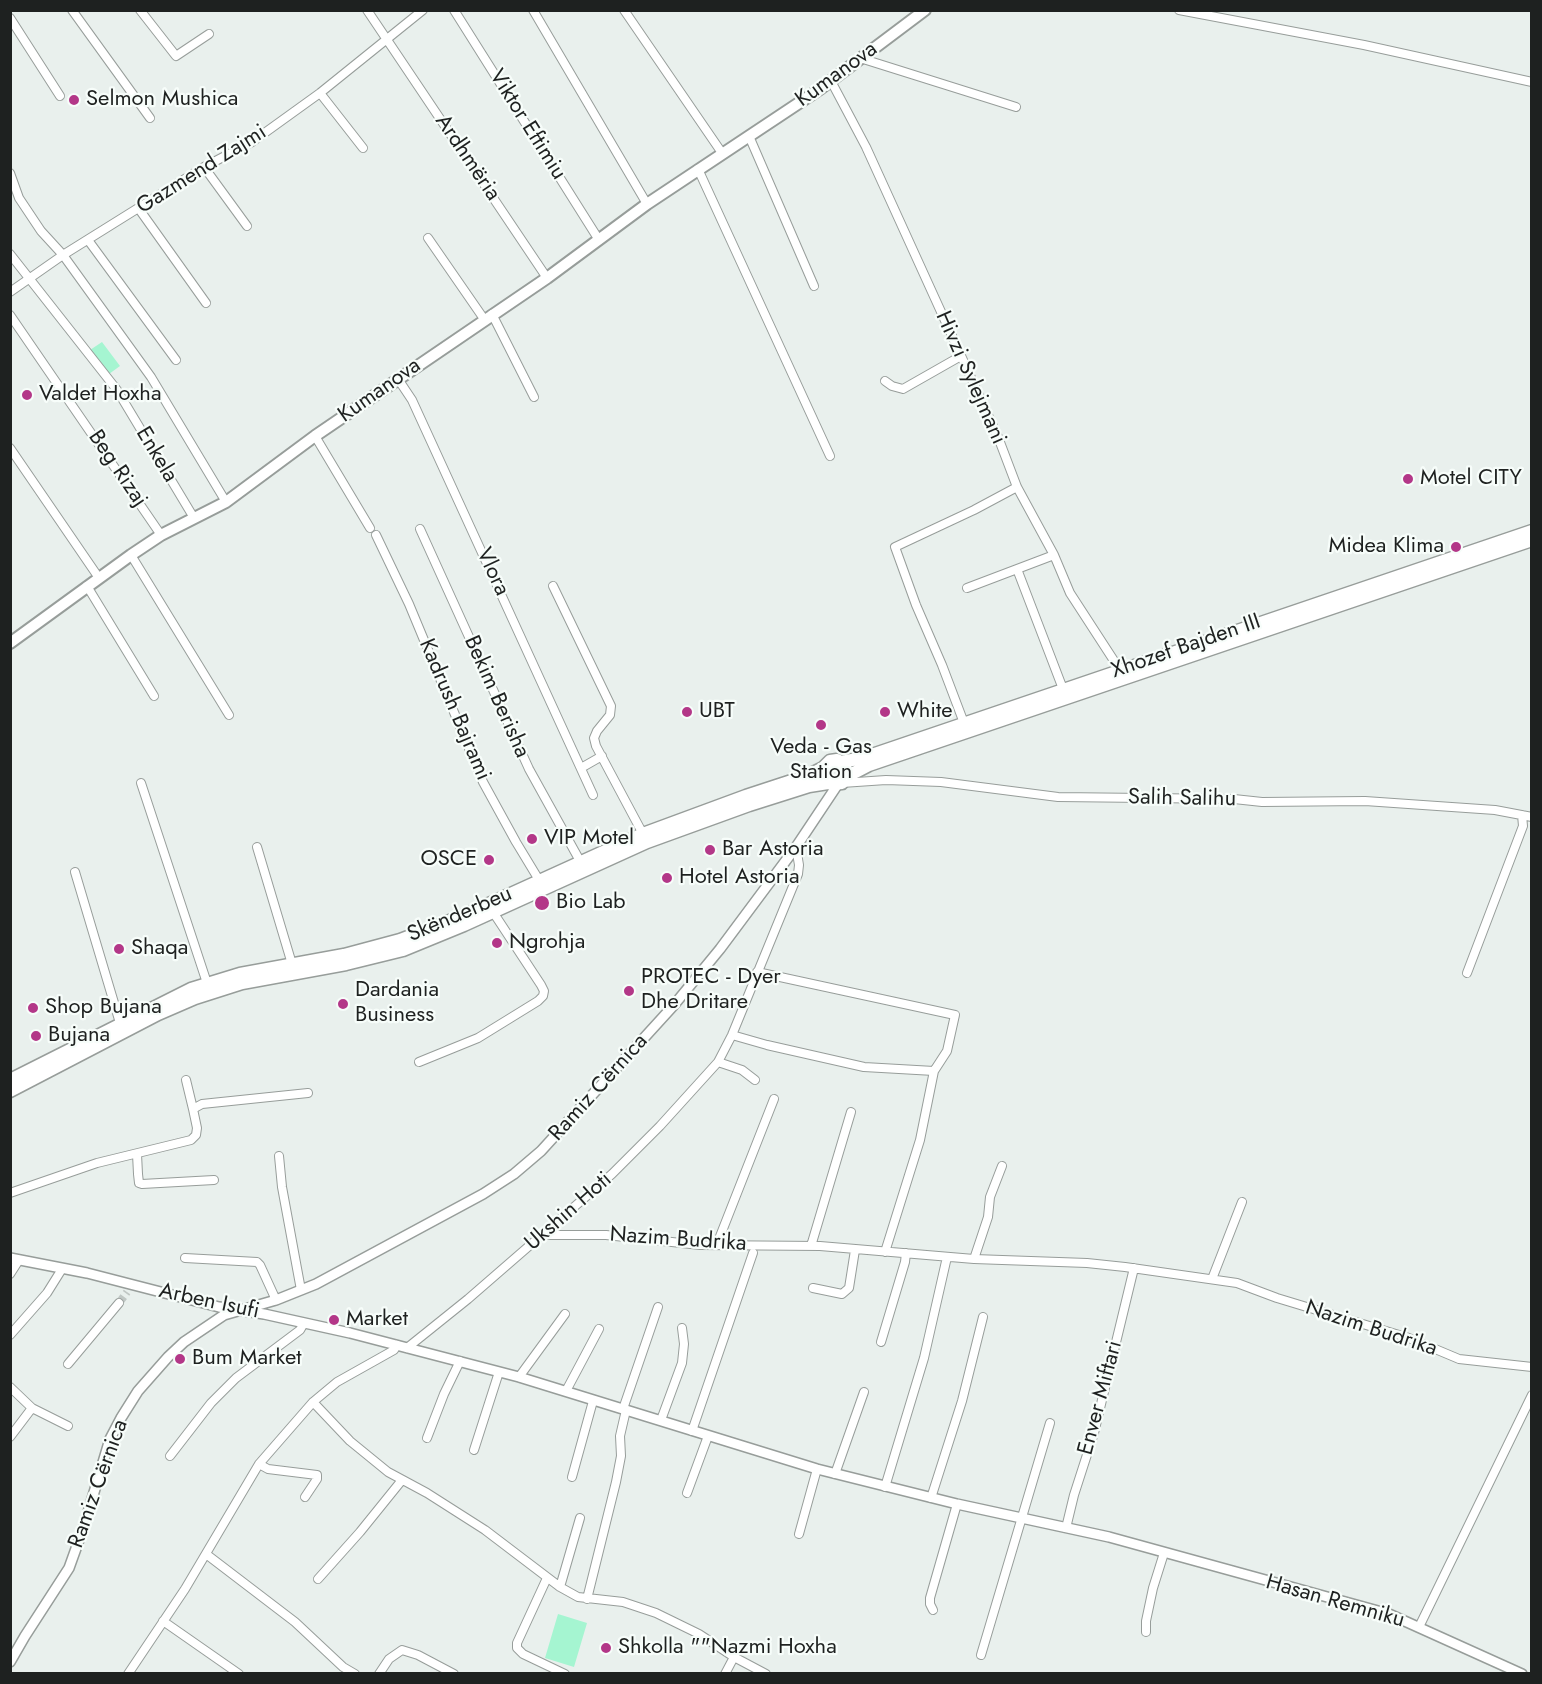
<!DOCTYPE html>
<meta charset="utf-8">
<style>
body{margin:0}
#map{position:relative;width:1542px;height:1684px;overflow:hidden;background:#e9f0ed;font-family:Jost,sans-serif}
canvas{display:block}
.frame{position:absolute;inset:0;border:12px solid #1e2120;pointer-events:none}
</style>
<div id="map">
<canvas width="1542" height="1684"></canvas>
<div class="frame"></div>
</div>
<script>
const ctx = document.querySelector('canvas').getContext('2d');
ctx.lineJoin = 'round';
function fill(path, color) { ctx.fillStyle = color; ctx.fill(path, 'evenodd'); }
const shape = rows => new Path2D(rows.map(r => 'M' + r).join(''));
function strokePath(path, color, width, dash) { ctx.strokeStyle = color; ctx.lineWidth = width; ctx.lineCap = dash ? 'butt' : 'round'; ctx.setLineDash(dash || []); ctx.stroke(path); }
function label(font, color, halo, rows, align = 'center') {
  ctx.font = font + ' Jost,sans-serif'; ctx.lineWidth = 4.5; ctx.setLineDash([]); ctx.textBaseline = 'middle'; ctx.strokeStyle = halo; ctx.fillStyle = color; for (const [text, x, y, turn = 0] of rows) {
    ctx.save(); ctx.translate(x, y); ctx.rotate((+turn || 0) * Math.PI / 180); ctx.textAlign = isNaN(turn) ? turn : align; if (halo) ctx.strokeText(text, 0, 0); ctx.fillText(text, 0, 0); ctx.restore();
  }
}
fill(shape([
 [102,342,120,366,109,374,90,350],
 [558,1614,587,1623,574,1667,545,1658]
]), '#a5f5d1');
strokePath(shape([
 [119,1303,127,1292]
]), '#c0c7c4', 8, [8, 4]);
const minor = shape([
 [72,10,150,118],
 [140,10,176,56,209,34],
 [367,10,547,278],
 [454,10,599,240],
 [533,10,647,204],
 [624,10,722,153],
 [1179,10,1364,45,1532,82],
 [10,18,60,96],
 [860,58,1016,107],
 [831,81,866,147,998,437,1017,487,1054,555,1070,593,1120,670],
 [320,93,363,148],
 [749,136,814,286],
 [204,167,247,226],
 [698,169,830,456],
 [10,173,19,198,41,231,63,255,151,377,226,502],
 [139,209,206,303],
 [428,238,484,319],
 [88,240,176,360],
 [10,254,117,390,194,518],
 [10,292,63,255,204,167,252,142,320,93,423,10],
 [492,314,534,397],
 [10,315,161,535],
 [398,379,412,400,593,795],
 [885,381,892,386,903,389,961,356],
 [315,436,370,528],
 [10,448,99,578],
 [420,529,529,769,580,861],
 [376,535,409,604,483,782,516,842,539,880],
 [131,555,229,715],
 [1017,569,1063,689],
 [87,586,154,696],
 [553,586,611,706,610,715,597,731,594,738,596,746,643,834],
 [967,588,1054,555],
 [964,723,942,665,916,605,895,547,974,510,1017,487],
 [581,768,602,756],
 [141,783,207,983],
 [842,783,886,780,941,782,1058,797,1234,799,1262,802,1365,801,1495,810,1532,817],
 [257,847,292,964],
 [75,872,120,1023],
 [757,972,955,1015,947,1051,934,1071,920,1140,885,1252],
 [1467,973,1523,826,1522,815],
 [732,1035,767,1045,864,1067,934,1071],
 [419,1062,478,1038,538,1001,543,996,544,991,541,985,493,912],
 [718,1062,742,1070,755,1080],
 [186,1080,193,1109],
 [137,1154,138,1174,139,1183,142,1184,214,1180],
 [279,1156,282,1187,301,1290],
 [10,1193,97,1163,191,1140,196,1135,197,1128,193,1109,202,1104,308,1093],
 [545,1235,606,1235,700,1245,820,1246,974,1259,1087,1263,1125,1267,1237,1283,1277,1298,1409,1338,1459,1359,1532,1367],
 [717,1244,774,1099],
 [811,1246,851,1112],
 [185,1258,257,1262,260,1265,276,1300],
 [974,1259,988,1217,990,1197,1002,1166],
 [10,1274,19,1260],
 [1212,1279,1242,1202],
 [813,1288,842,1294,849,1288,855,1250],
 [10,1335,47,1293,62,1269],
 [881,1342,905,1262,906,1253],
 [407,1348,468,1299,612,1174,660,1126,718,1062,732,1035,798,874,799,865,796,847],
 [68,1364,119,1303],
 [519,1377,565,1314],
 [10,1387,32,1408,68,1426],
 [566,1391,599,1329],
 [313,1402,350,1441,388,1472,427,1493,485,1530,560,1587,578,1597,623,1602,656,1613,699,1634,734,1657,766,1674],
 [623,1409,658,1307],
 [661,1420,682,1363,684,1344,682,1328],
 [692,1431,753,1253],
 [10,1437,32,1408],
 [427,1438,444,1394,460,1361],
 [474,1450,499,1372],
 [170,1456,211,1403,236,1378,300,1330,304,1323],
 [259,1464,268,1469,317,1475,317,1479,305,1497],
 [835,1474,864,1392],
 [572,1477,593,1401],
 [885,1487,924,1358,947,1257],
 [687,1493,708,1436],
 [931,1498,962,1401,983,1317],
 [1066,1528,1074,1495,1094,1433,1134,1268],
 [799,1534,817,1469],
 [206,1554,295,1622,343,1667,355,1674],
 [547,1578,517,1643,517,1648,523,1654,565,1674],
 [318,1579,360,1532,402,1480],
 [560,1587,580,1518],
 [587,1599,616,1482,621,1456,620,1436,626,1410],
 [933,1610,930,1604,930,1598,957,1504],
 [163,1621,239,1674],
 [1419,1627,1532,1395],
 [1146,1632,1146,1621,1153,1588,1164,1553],
 [981,1655,1050,1423],
 [128,1674,185,1589,259,1464,313,1402,337,1382,394,1350,397,1345],
 [379,1674,389,1659,402,1650,418,1655,454,1674],
 [725,1674,734,1657]
]);
const tertiary = shape([
 [10,1258,87,1273,219,1307,264,1314,350,1333,519,1377,817,1469,957,1504,1109,1537,1389,1614,1522,1674],
 [10,1662,25,1636,69,1568,83,1529,110,1439,121,1418,138,1391,168,1357,184,1342,224,1315,276,1300,316,1284,483,1194,514,1174,541,1151,674,1005,720,949,796,847,838,784]
]);
const secondary = shape([
 [10,643,131,555,161,535,226,502,315,436,547,278,647,204,820,89,925,10]
]);
const primary = shape([
 [841,762,863,758,1532,531],
 [846,777,869,765,1532,540],
 [10,1080,191,989,240,974,344,955,400,940,460,917,643,834,746,796,807,776,823,768,830,761,837,760,844,764,847,772,846,777,842,783,831,784,824,778,823,768],
 [10,1091,158,1014,195,998,242,983,346,964,403,950,464,925,647,842,749,805,809,786,828,783]
]);
strokePath(minor, '#979d9a', 10);
strokePath(tertiary, '#979d9a', 12);
strokePath(secondary, '#979d9a', 14);
strokePath(primary, '#979d9a', 15);
strokePath(minor, '#fff', 8);
strokePath(tertiary, '#fff', 9);
strokePath(secondary, '#fff', 10);
strokePath(primary, '#fff', 12);
for (const [x, y, r, color] of [
 [74,100,6,"#b33788"],
 [27,395,6,"#b33788"],
 [1408,479,6,"#b33788"],
 [1456,547,6,"#b33788"],
 [687,712,6,"#b33788"],
 [885,712,6,"#b33788"],
 [821,725,6,"#b33788"],
 [532,839,6,"#b33788"],
 [710,850,6,"#b33788"],
 [489,860,6,"#b33788"],
 [667,878,6,"#b33788"],
 [542,903,8,"#b33788"],
 [497,943,6,"#b33788"],
 [119,949,6,"#b33788"],
 [629,991,6,"#b33788"],
 [343,1004,6,"#b33788"],
 [33,1008,6,"#b33788"],
 [36,1036,6,"#b33788"],
 [334,1320,6,"#b33788"],
 [180,1359,6,"#b33788"],
 [606,1648,6,"#b33788"]
]) { const dot = new Path2D(); dot.arc(x, y, r, 0, 2 * Math.PI); ctx.fillStyle = color; ctx.fill(dot); strokePath(dot, '#f7fdfa', 2); }
label('22px', '#1e2120', '#f7fdfa', [
 ["Kumanova",837,75,-36],
 ["Viktor Eftimiu",527,125,58],
 ["Ardhmëria",467,158,56],
 ["Gazmend Zajmi",202,170,-32],
 ["Hivzi Sylejmani",970,378,66],
 ["Kumanova",380,391,-35],
 ["Enkela",156,455,59],
 ["Beg Rizaj",117,469,56],
 ["Vlora",492,572,65],
 ["Xhozef Bajden III",1186,647,-19],
 ["Bekim Berisha",496,697,66],
 ["Kadrush Bajrami",454,710,67],
 ["Salih Salihu",1182,799,1],
 ["Skënderbeu",460,915,-23],
 ["Ramiz Cërnica",599,1088,-48],
 ["Ukshin Hoti",569,1212,-41],
 ["Nazim Budrika",678,1240,4],
 ["Arben Isufi",209,1302,12],
 ["Nazim Budrika",1371,1329,18],
 ["Enver Miftari",1101,1398,-75],
 ["Ramiz Cërnica",99,1484,-70],
 ["Hasan Remniku",1335,1602,16]
]);
label('22px', '#1e2120', '#f7fdfa', [
 ["Selmon Mushica",86,100],
 ["Valdet Hoxha",39,395],
 ["Motel CITY",1420,479],
 ["Midea Klima",1444,547,"right"],
 ["UBT",699,712],
 ["White",897,712],
 ["Veda - Gas",821,748,"center"],
 ["Station",821,773,"center"],
 ["VIP Motel",544,839],
 ["Bar Astoria",722,850],
 ["OSCE",477,860,"right"],
 ["Hotel Astoria",679,878],
 ["Bio Lab",556,903],
 ["Ngrohja",509,943],
 ["Shaqa",131,949],
 ["PROTEC - Dyer",641,978],
 ["Dhe Dritare",641,1003],
 ["Dardania",355,991],
 ["Business",355,1016],
 ["Shop Bujana",45,1008],
 ["Bujana",48,1036],
 ["Market",346,1320],
 ["Bum Market",192,1359],
 ["Shkolla \"\"Nazmi Hoxha",618,1648]
], 'left');
</script>
